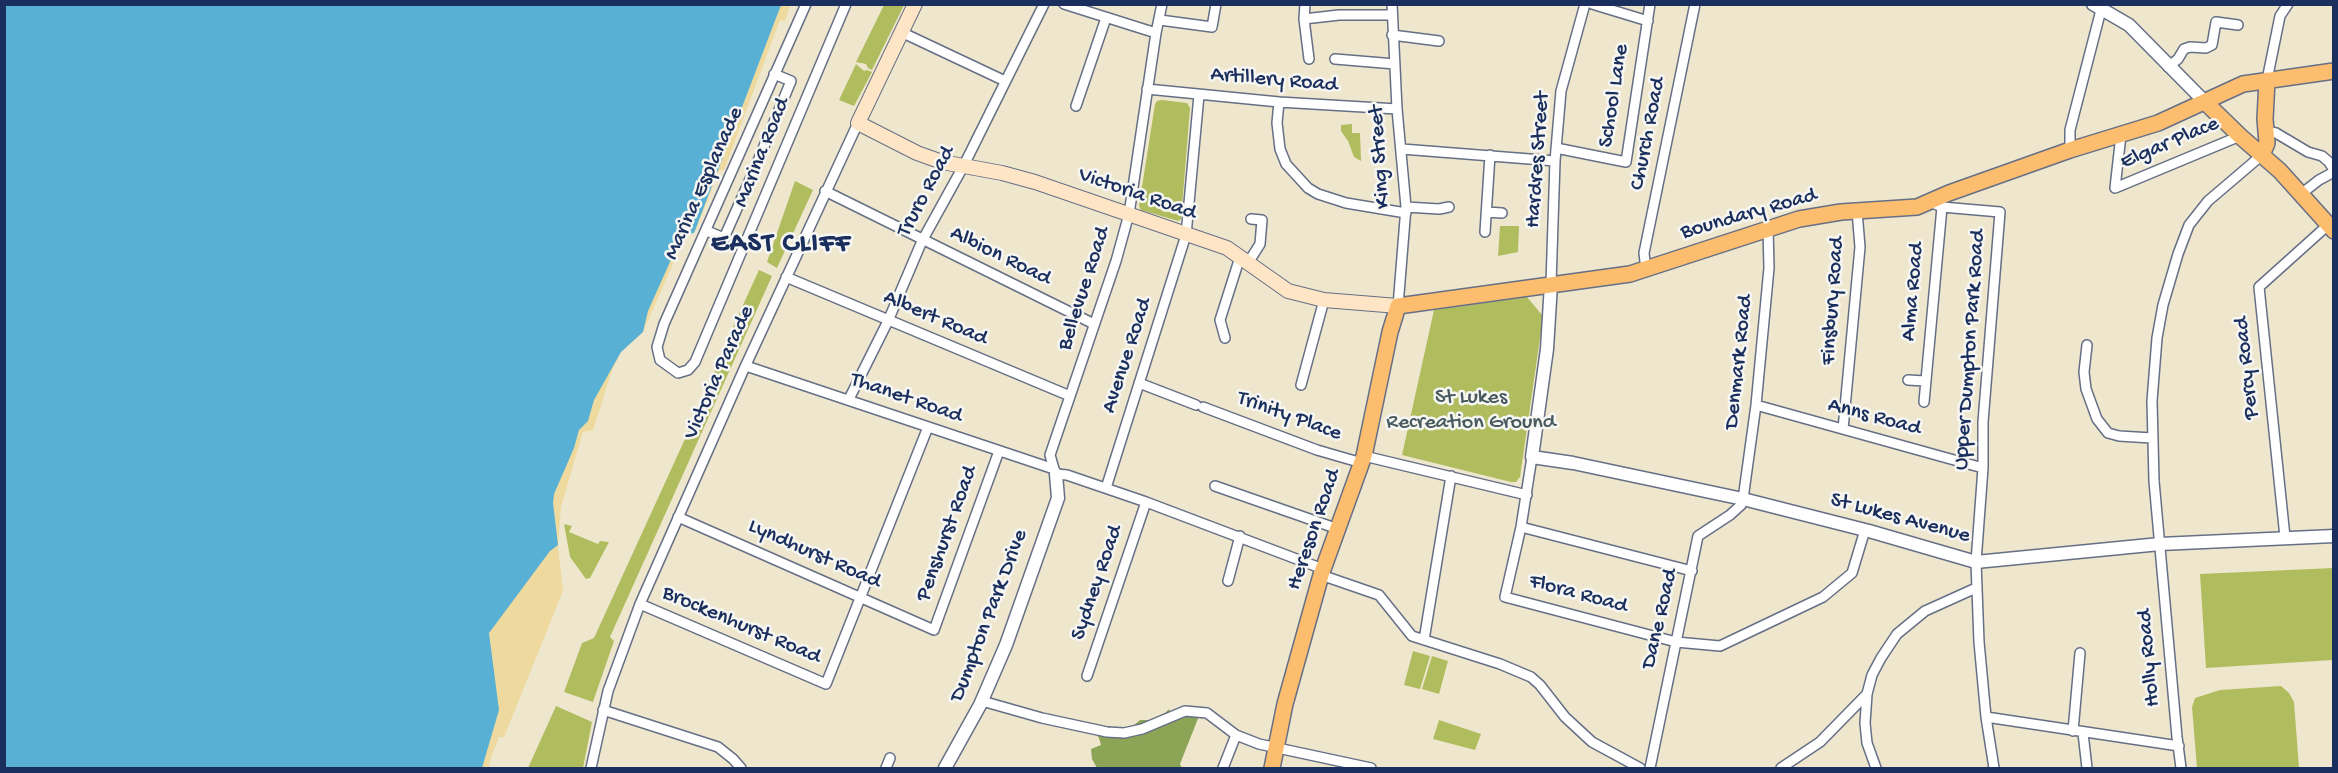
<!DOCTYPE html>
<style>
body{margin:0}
#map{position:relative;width:2338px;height:773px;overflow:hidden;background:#efe6ce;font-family:"Gochi Hand",sans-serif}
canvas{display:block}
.frame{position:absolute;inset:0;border:6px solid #1b2f5e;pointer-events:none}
</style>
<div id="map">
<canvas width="2338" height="773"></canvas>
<div class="frame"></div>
</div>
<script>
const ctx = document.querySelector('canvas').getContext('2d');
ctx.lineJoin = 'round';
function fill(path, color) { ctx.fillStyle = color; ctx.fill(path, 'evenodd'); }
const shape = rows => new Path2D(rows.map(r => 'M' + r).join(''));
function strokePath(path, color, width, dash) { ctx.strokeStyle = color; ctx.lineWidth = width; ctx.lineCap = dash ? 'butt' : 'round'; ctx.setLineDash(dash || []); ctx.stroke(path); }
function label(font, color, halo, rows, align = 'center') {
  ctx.font = font + ' "Gochi Hand",sans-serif'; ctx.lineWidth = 5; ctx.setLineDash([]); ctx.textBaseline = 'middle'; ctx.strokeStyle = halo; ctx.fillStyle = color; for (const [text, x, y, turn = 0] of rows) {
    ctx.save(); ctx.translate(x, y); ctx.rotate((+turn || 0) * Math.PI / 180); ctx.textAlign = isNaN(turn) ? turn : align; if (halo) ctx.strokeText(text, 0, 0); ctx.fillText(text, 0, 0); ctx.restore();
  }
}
fill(shape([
 [884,5,904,5,872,70,868,68,866,64,856,62],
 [856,64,864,71,867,70,872,72,854,106,839,100],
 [1162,100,1187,103,1190,108,1181,219,1178,221,1141,210,1139,206,1155,104,1157,101],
 [1352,124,1352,133,1360,133,1361,161,1354,157,1348,141,1341,131,1341,125],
 [795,181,813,190,777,268,767,262],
 [1500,226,1519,226,1518,252,1498,256],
 [759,270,772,276,610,637,614,641,593,702,564,692,582,643,594,638,701,404,732,329],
 [1527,297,1542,315,1542,324,1520,477,1516,482,1511,482,1402,455,1434,310],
 [564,524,572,526,569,532,598,544,600,541,609,542,590,578,586,579,570,557],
 [2333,568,2333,660,2206,668,2200,574],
 [1413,651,1430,656,1420,689,1404,685],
 [1432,656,1448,661,1439,694,1422,689],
 [2281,686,2289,693,2294,702,2299,768,2197,768,2192,707,2195,698,2220,690],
 [556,706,592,722,583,768,528,768],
 [1439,720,1481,734,1475,750,1433,739]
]), '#b0bd5f');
fill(shape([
 [1195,706,1201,711,1180,764,1182,768,1097,768,1092,759,1091,749,1101,745,1099,738,1089,726,1114,729,1132,727,1140,720,1153,720,1162,716,1169,709,1170,713]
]), '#8ca456');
fill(shape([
 [731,5,790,5,785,21,780,20,724,170,719,171,696,230,685,236,643,332,621,352,612,371,593,430,583,432,561,507,558,546,563,591,504,737,499,737,490,760,489,768,396,768]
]), '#eeda9e');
fill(shape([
 [5,4,781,5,694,233,682,235,648,311,643,332,621,352,594,400,588,421,579,430,574,448,554,494,553,503,558,545,550,551,489,633,499,710,482,768,5,768]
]), '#58b0d5');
const minor = shape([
 [806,4,664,324,657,347,660,360,678,373,688,370,695,362,846,4],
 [1064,4,1156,33],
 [1162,4,1156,33,1129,214,1116,261,1050,455,1054,469,1056,474,1067,475,1146,502,1323,569],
 [1305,4,1304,19,1309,59],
 [1392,4,1397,109,1406,207,1398,306],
 [1592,4,1648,21],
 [1304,19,1339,15,1392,15],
 [1160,20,1212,27,1216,4],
 [901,32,1005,81],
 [1392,35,1439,41],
 [1335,59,1395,64],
 [2168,67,2178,59,2184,49,2190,47,2206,48,2212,45,2216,22,2238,25],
 [2267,80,2280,16,2288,4],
 [1147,89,1279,102,1397,109],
 [1279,102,1277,123,1280,149,1286,164,1308,188,1318,194,1346,203,1406,213],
 [1076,106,1106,18],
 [2266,131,2276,133,2308,152,2322,156,2329,162,2334,170],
 [2121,135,2115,188,2240,136],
 [1556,148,1626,162,1650,4],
 [1402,149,1555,161],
 [2070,150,2070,130,2101,10],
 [825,191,1094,324],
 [2301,194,2319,180,2334,172],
 [1930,202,1942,207,2000,212,1983,422,1983,468,1976,562,1979,642,1986,717,1994,768],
 [1406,207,1439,209,1449,207],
 [1487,212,1502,213],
 [707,231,724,238,755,168,791,81,774,74],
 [1485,232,1490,155],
 [1248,263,1260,244,1262,220,1251,219],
 [1646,270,1644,253,1695,4],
 [786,277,1070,396],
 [1551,284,1555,161,1561,91,1585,4],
 [1225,338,1220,320,1240,257],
 [2087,345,2084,372,2086,389,2097,419,2108,433,2119,436,2152,438],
 [746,366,1054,469],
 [1908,380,1925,381],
 [1139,383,1196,405],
 [1301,385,1324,300],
 [849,399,888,321,922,241,964,165,1044,4],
 [1924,402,1942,207],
 [1756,405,1983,468],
 [1203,407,1317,450,1362,463],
 [1843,429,1860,247,1857,211],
 [1364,456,1527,495],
 [1532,457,1521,527,1505,597,1676,642,1720,646,1823,597,1852,573,1865,530],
 [1215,486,1338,529],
 [1106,488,1186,235,1199,95],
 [678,517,934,630,999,451],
 [1521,527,1692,571],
 [2285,537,2259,287,2328,225],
 [1321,575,1379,595,1412,636,1500,664,1531,677,1540,685,1565,717,1592,742,1640,768],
 [1228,581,1240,536],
 [640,604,826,684,928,427],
 [1424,640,1451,476],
 [1087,676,1146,502],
 [982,701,1042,718,1107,732,1124,733,1142,729,1185,711,1207,713,1236,735,1259,744,1371,768],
 [603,710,718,747,733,759,741,768],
 [1986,717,2179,746],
 [2073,731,2080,653],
 [2083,733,2087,768],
 [591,768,608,691,640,604,744,369,858,123],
 [886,768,890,758],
 [1223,768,1236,735],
 [1650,768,1698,536,1730,515,1741,505,1743,499,1756,405,1769,268,1768,228],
 [1781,768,1820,742,1867,694],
 [1876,768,1867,743,1865,723,1867,694,1872,675,1881,658,1897,634,1925,611,1976,588],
 [2181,768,2177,737,2154,481,2152,401,2157,338,2163,305,2178,254,2189,225,2208,201,2262,155]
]);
const tertiary = shape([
 [2093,4,2129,25,2205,102],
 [1551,284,1547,349,1532,457,1573,463,1743,499,1869,531,1976,562,2160,544,2334,536],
 [945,768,980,705,1006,645,1058,498,1056,474]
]);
const secondary = shape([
 [915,4,858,123,917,153,942,162,1002,173,1035,182,1227,248,1288,291,1324,300,1398,306]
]);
const primary = shape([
 [2205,102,2240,136,2280,171,2334,231],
 [2262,155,2267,143,2265,119,2267,80],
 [1272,768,1285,704,1321,575,1364,456,1390,332,1398,306,1630,274,1799,219,1841,212,1917,207,1949,193,2070,150,2158,123,2243,84,2334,71]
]);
strokePath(minor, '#656f85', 12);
strokePath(tertiary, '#656f85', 15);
strokePath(secondary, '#656f85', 16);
strokePath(primary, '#656f85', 18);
strokePath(minor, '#fff', 9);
strokePath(tertiary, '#fff', 12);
strokePath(secondary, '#fee5c5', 14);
strokePath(primary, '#fcbd6f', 15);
label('22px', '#1b2f5e', '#f6f6f2', [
 ["Artillery Road",1274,81,5],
 ["School Lane",1615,96,-81],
 ["Church Road",1649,134,-79],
 ["Elgar Place",2170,144,-23],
 ["Marina Road",763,153,-68],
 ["King Street",1381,157,-94],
 ["Hardres Street",1539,160,-86],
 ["Marina Esplanade",705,184,-66],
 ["Truro Road",927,192,-62],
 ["Victoria Road",1137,195,19],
 ["Boundary Road",1749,215,-16],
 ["Albion Road",1000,257,26],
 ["Bellevue Road",1085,289,-72],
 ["Alma Road",1914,292,-85],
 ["Finsbury Road",1834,301,-86],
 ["Albert Road",935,319,23],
 ["Upper Dumpton Park Road",1971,350,-86],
 ["Avenue Road",1128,356,-72],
 ["Denmark Road",1740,362,-84],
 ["Percy Road",2248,368,-96],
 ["Victoria Parade",720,373,-66],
 ["Thanet Road",906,399,19],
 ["Trinity Place",1289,417,20],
 ["Anns Road",1874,418,15],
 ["St Lukes Avenue",1900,519,15],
 ["Hereson Road",1315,530,-71],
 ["Penshurst Road",948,534,-70],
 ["Lyndhurst Road",814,555,24],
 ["Sydney Road",1098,583,-71],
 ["Flora Road",1578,595,15],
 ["Dumpton Park Drive",990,616,-69],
 ["Dane Road",1661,619,-77],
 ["Brockenhurst Road",741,626,23],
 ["Holly Road",2150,658,-95]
]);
label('22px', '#485a5e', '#f6f6f2', [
 ["St Lukes",1471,399],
 ["Recreation Ground",1471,424]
]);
ctx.letterSpacing = '1.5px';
label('bold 28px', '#1b2f5e', '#f6f6f2', [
 ["EAST CLIFF",781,246]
]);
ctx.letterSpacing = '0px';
</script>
